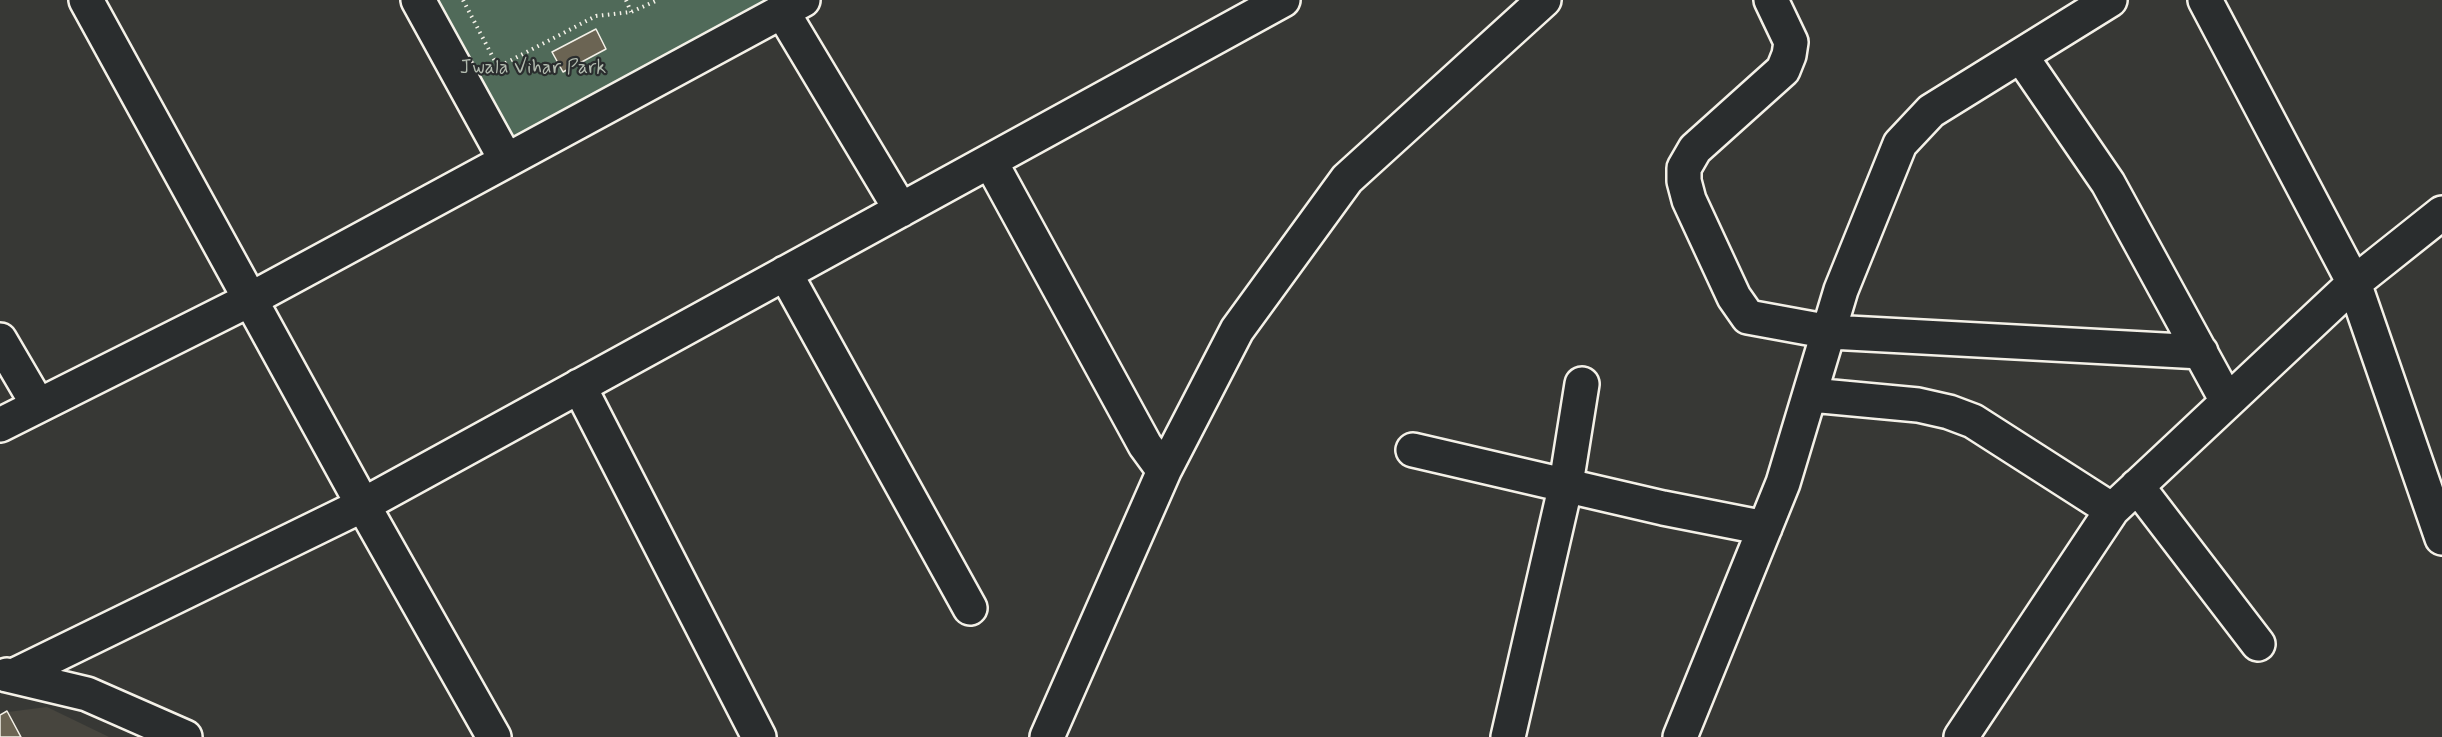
<!DOCTYPE html>
<style>
body{margin:0}
canvas{display:block;background:#373835}
</style>
<canvas width="2442" height="737"></canvas>
<script>
const ctx = document.querySelector('canvas').getContext('2d');
ctx.lineJoin = 'round';
function fill(path, color) { ctx.fillStyle = color; ctx.fill(path, 'evenodd'); }
const shape = rows => new Path2D(rows.map(r => 'M' + r).join(''));
function strokePath(path, color, width, dash) { ctx.strokeStyle = color; ctx.lineWidth = width; ctx.lineCap = dash ? 'butt' : 'round'; ctx.setLineDash(dash || []); ctx.stroke(path); }
function label(font, color, halo, rows, align = 'center') {
  ctx.font = font + ' Mynerve,sans-serif'; ctx.lineWidth = 4.5; ctx.setLineDash([]); ctx.textBaseline = 'middle'; ctx.strokeStyle = halo; ctx.fillStyle = color; for (const [text, x, y, turn = 0] of rows) {
    ctx.save(); ctx.translate(x, y); ctx.rotate((+turn || 0) * Math.PI / 180); ctx.textAlign = isNaN(turn) ? turn : align; if (halo) ctx.strokeText(text, 0, 0); ctx.fillText(text, 0, 0); ctx.restore();
  }
}
fill(shape([
 [47,707,109,737,0,737,0,713]
]), '#47453e');
fill(shape([
 [418,0,804,0,506,160]
]), '#506a59');
const building = shape([
 [596,29,606,49,563,72,552,52,596,29],
 [7,711,21,737,0,737,0,715,7,711]
]);
fill(building, '#6b6453');
strokePath(building, '#f4f1e8', 1.5);
const minor = shape([
 [86,0,363,505,494,737],
 [418,0,506,160],
 [1771,0,1791,42,1789,55,1783,70,1695,149,1684,168,1684,181,1689,200,1734,297,1748,317,1830,332,2201,352],
 [2205,0,2354,283,2442,538],
 [782,11,901,210],
 [2021,56,2108,183,2227,401],
 [990,161,1145,445,1164,471],
 [785,273,970,608],
 [0,340,38,405],
 [579,386,759,737],
 [1811,395,1918,405,1949,412,1973,421,2112,510],
 [0,425,251,299,803,0],
 [1413,450,1663,508,1765,528],
 [2137,486,2258,644],
 [7,675,87,694,185,737],
 [15,675,363,505,1283,0],
 [1047,737,1164,471,1237,330,1347,179,1544,0],
 [1508,737,1566,484,1582,384],
 [1680,737,1783,483,1841,290,1900,144,1931,111,2110,0],
 [1961,737,2112,510,2354,283,2442,213]
]);
strokePath(minor, '#f4f1e8', 38);
strokePath(shape([
 [463,0,498,67,596,16,631,12,658,0],
 [626,0,631,12]
]), '#f4f1e8', 4, [1.5, 4.5]);
strokePath(minor, '#2a2d2e', 33);
label('20px', '#b2bbaf', '#2a2d2e', [
 ["Jwala Vihar Park",533,69]
]);
</script>
